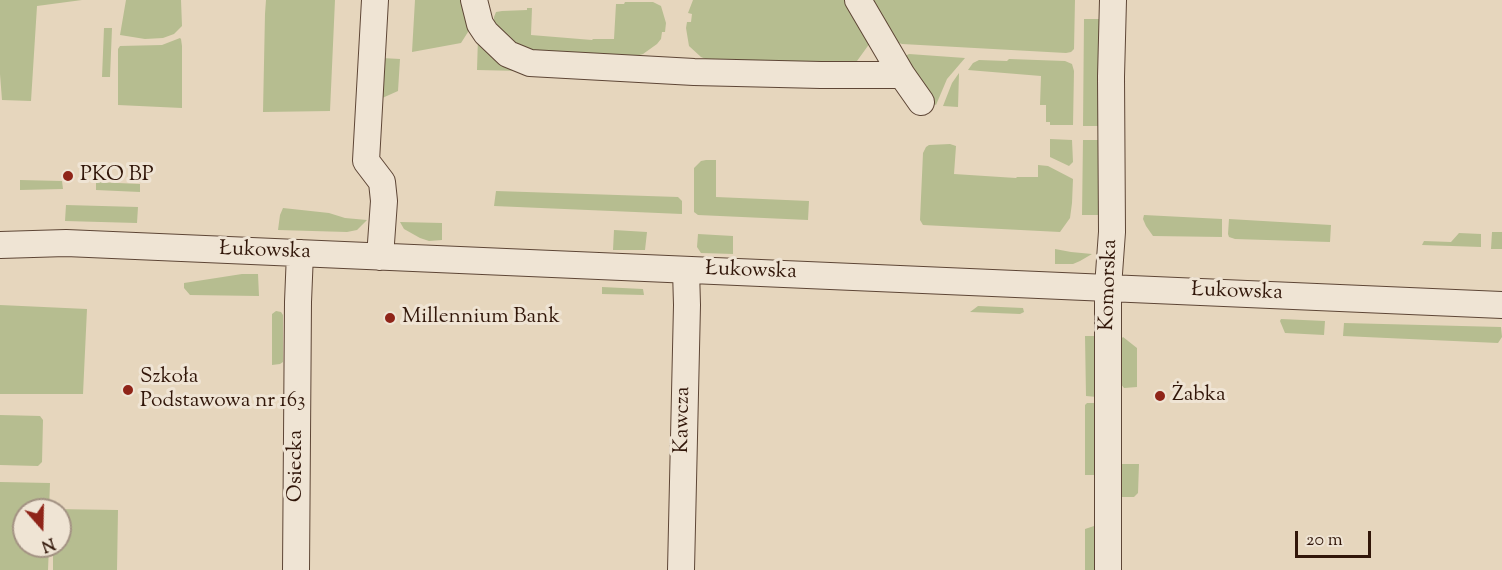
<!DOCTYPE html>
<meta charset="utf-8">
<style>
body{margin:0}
#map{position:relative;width:1502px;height:570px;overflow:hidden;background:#e6d6bd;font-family:"Sorts Mill Goudy",serif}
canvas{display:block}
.north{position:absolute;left:12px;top:498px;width:60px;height:60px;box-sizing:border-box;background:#efe4d4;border:2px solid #a39283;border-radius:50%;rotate:160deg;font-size:16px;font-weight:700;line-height:24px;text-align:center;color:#311609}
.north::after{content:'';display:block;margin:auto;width:21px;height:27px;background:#8f2418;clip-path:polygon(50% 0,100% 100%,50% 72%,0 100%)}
.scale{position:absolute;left:1295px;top:531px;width:76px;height:27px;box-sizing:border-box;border:3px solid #311609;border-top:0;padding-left:8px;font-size:18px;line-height:21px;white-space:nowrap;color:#311609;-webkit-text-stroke:4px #efe4d4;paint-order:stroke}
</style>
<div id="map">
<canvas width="1502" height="570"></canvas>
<div class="north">N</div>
<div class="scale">20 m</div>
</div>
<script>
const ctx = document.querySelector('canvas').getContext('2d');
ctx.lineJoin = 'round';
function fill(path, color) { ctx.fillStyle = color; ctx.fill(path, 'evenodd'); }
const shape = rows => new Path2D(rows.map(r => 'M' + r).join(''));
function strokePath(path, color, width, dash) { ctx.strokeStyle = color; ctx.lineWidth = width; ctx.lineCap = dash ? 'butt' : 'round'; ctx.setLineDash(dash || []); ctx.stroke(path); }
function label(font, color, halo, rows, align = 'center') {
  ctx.font = font + ' "Sorts Mill Goudy",serif'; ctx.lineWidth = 6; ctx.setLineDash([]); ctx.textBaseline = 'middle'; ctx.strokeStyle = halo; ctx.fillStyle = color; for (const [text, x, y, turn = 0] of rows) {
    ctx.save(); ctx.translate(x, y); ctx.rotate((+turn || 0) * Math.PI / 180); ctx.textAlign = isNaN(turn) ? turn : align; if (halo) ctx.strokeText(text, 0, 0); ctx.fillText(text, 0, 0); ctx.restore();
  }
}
fill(shape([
 [0,0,82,0,37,6,31,101,2,100,0,74],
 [126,0,181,0,182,26,174,34,163,38,145,39,120,35],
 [266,0,335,0,330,111,263,112,265,14],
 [415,0,460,0,469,15,470,26,468,32,461,43,412,52],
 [693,0,849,0,870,43,857,61,845,66,717,64,701,57,689,46,686,28,687,22,691,22,692,14,688,13],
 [869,0,1075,0,1074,49,1071,52,1066,53,902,44,896,42],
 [625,2,653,2,661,6,666,23,665,32,662,32,661,39,657,44,643,54,633,57,536,52,518,47,505,38,494,23,494,17,496,12,502,11,527,10,527,8,532,8,531,35,592,40,593,39,614,39,616,4,624,4],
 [1084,19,1101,19,1100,126,1083,126],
 [104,28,112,28,110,77,102,77],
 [478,37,522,71,477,70],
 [180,38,181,39,182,46,182,108,118,105,118,49,120,46,162,45],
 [909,54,965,58,947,79,936,105,931,102,905,56],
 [382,58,400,59,398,91,380,99],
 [1009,59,1065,61,1072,64,1074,71,1073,125,1050,125,1050,122,1046,122,1046,105,1040,105,1041,76,968,70,973,63,979,60,1007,61],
 [959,73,958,107,943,106,952,83],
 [1050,139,1072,140,1073,162,1069,166,1050,157],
 [1083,140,1098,140,1100,144,1099,215,1082,215],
 [950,144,956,146,954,174,1016,178,1017,177,1038,177,1038,165,1048,166,1073,179,1072,203,1070,218,1060,232,923,225,920,220,923,153,926,147,929,145],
 [706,160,716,160,716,197,809,201,808,220,698,215,694,212,694,168,701,161],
 [20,180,62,181,63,189,20,190],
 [96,182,140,184,140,192,96,190],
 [496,191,678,197,682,201,682,214,494,206],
 [66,205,138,207,137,223,65,221],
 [283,208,329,213,345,218,367,220,357,230,347,232,278,230,280,215],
 [1144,215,1222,219,1222,237,1153,236,1146,226,1143,219],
 [1229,219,1331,225,1330,242,1235,239,1229,237,1228,234],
 [400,222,442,223,442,240,429,241,420,238,404,229],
 [614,230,647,232,645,250,613,250],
 [1492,232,1502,232,1502,249,1491,249],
 [1459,233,1481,234,1481,247,1422,245,1424,241,1451,242],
 [698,234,733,236,733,254,701,253,697,247],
 [1055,249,1071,252,1092,254,1080,261,1073,264,1055,264],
 [242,274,258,274,259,296,190,295,184,288,184,283],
 [602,287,643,289,644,295,602,294],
 [0,305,87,309,83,394,0,394],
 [978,306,1023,308,1024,312,1020,314,970,312],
 [276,311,281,312,283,315,283,362,280,364,272,365,272,314],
 [1281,319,1325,321,1324,335,1285,333,1280,321],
 [1344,323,1501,327,1502,337,1498,343,1343,336],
 [1085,336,1096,336,1097,397,1086,396],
 [1123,337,1137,348,1137,387,1124,388,1120,383,1121,339],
 [1087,403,1096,403,1095,475,1085,475,1085,405],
 [0,415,40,416,43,420,42,462,38,466,0,465],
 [1121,464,1139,464,1138,493,1134,497,1121,497],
 [0,482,50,483,49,510,24,510,24,546,49,546,48,570,0,570],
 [53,509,118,510,117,570,53,570,53,546,60,546,60,510],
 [1097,525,1097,570,1085,570,1085,529]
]), '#b6bd90');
const minor = shape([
 [375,0,366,161,382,182,384,201,380,257],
 [474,0,480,24,486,33,508,54,530,63,694,72,821,75,902,75],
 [858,0,902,75,921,102],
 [0,245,66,243,1502,305],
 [296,570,298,302,300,253],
 [681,570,687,305,686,270],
 [1108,570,1108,287,1112,232,1111,77,1113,0]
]);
strokePath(minor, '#5e4636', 28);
strokePath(minor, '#efe4d4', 26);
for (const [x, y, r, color] of [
 [68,176,6,"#8f2418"],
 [390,318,6,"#8f2418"],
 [128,390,6,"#8f2418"],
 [1160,396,6,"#8f2418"]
]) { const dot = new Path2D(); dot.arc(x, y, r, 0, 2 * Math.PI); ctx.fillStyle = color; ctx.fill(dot); strokePath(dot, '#efe4d4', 2); }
label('21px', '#311609', '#efe4d4', [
 ["PKO BP",80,176],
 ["Millennium Bank",402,318],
 ["Szkoła",140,378],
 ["Podstawowa nr 163",140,402],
 ["Żabka",1172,396]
], 'left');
label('21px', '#311609', '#efe4d4', [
 ["Łukowska",265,252,2],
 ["Łukowska",751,272,2],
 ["Komorska",1110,285,-88],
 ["Łukowska",1237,293,2],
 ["Kawcza",684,420,-89],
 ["Osiecka",297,466,-90]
]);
</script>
